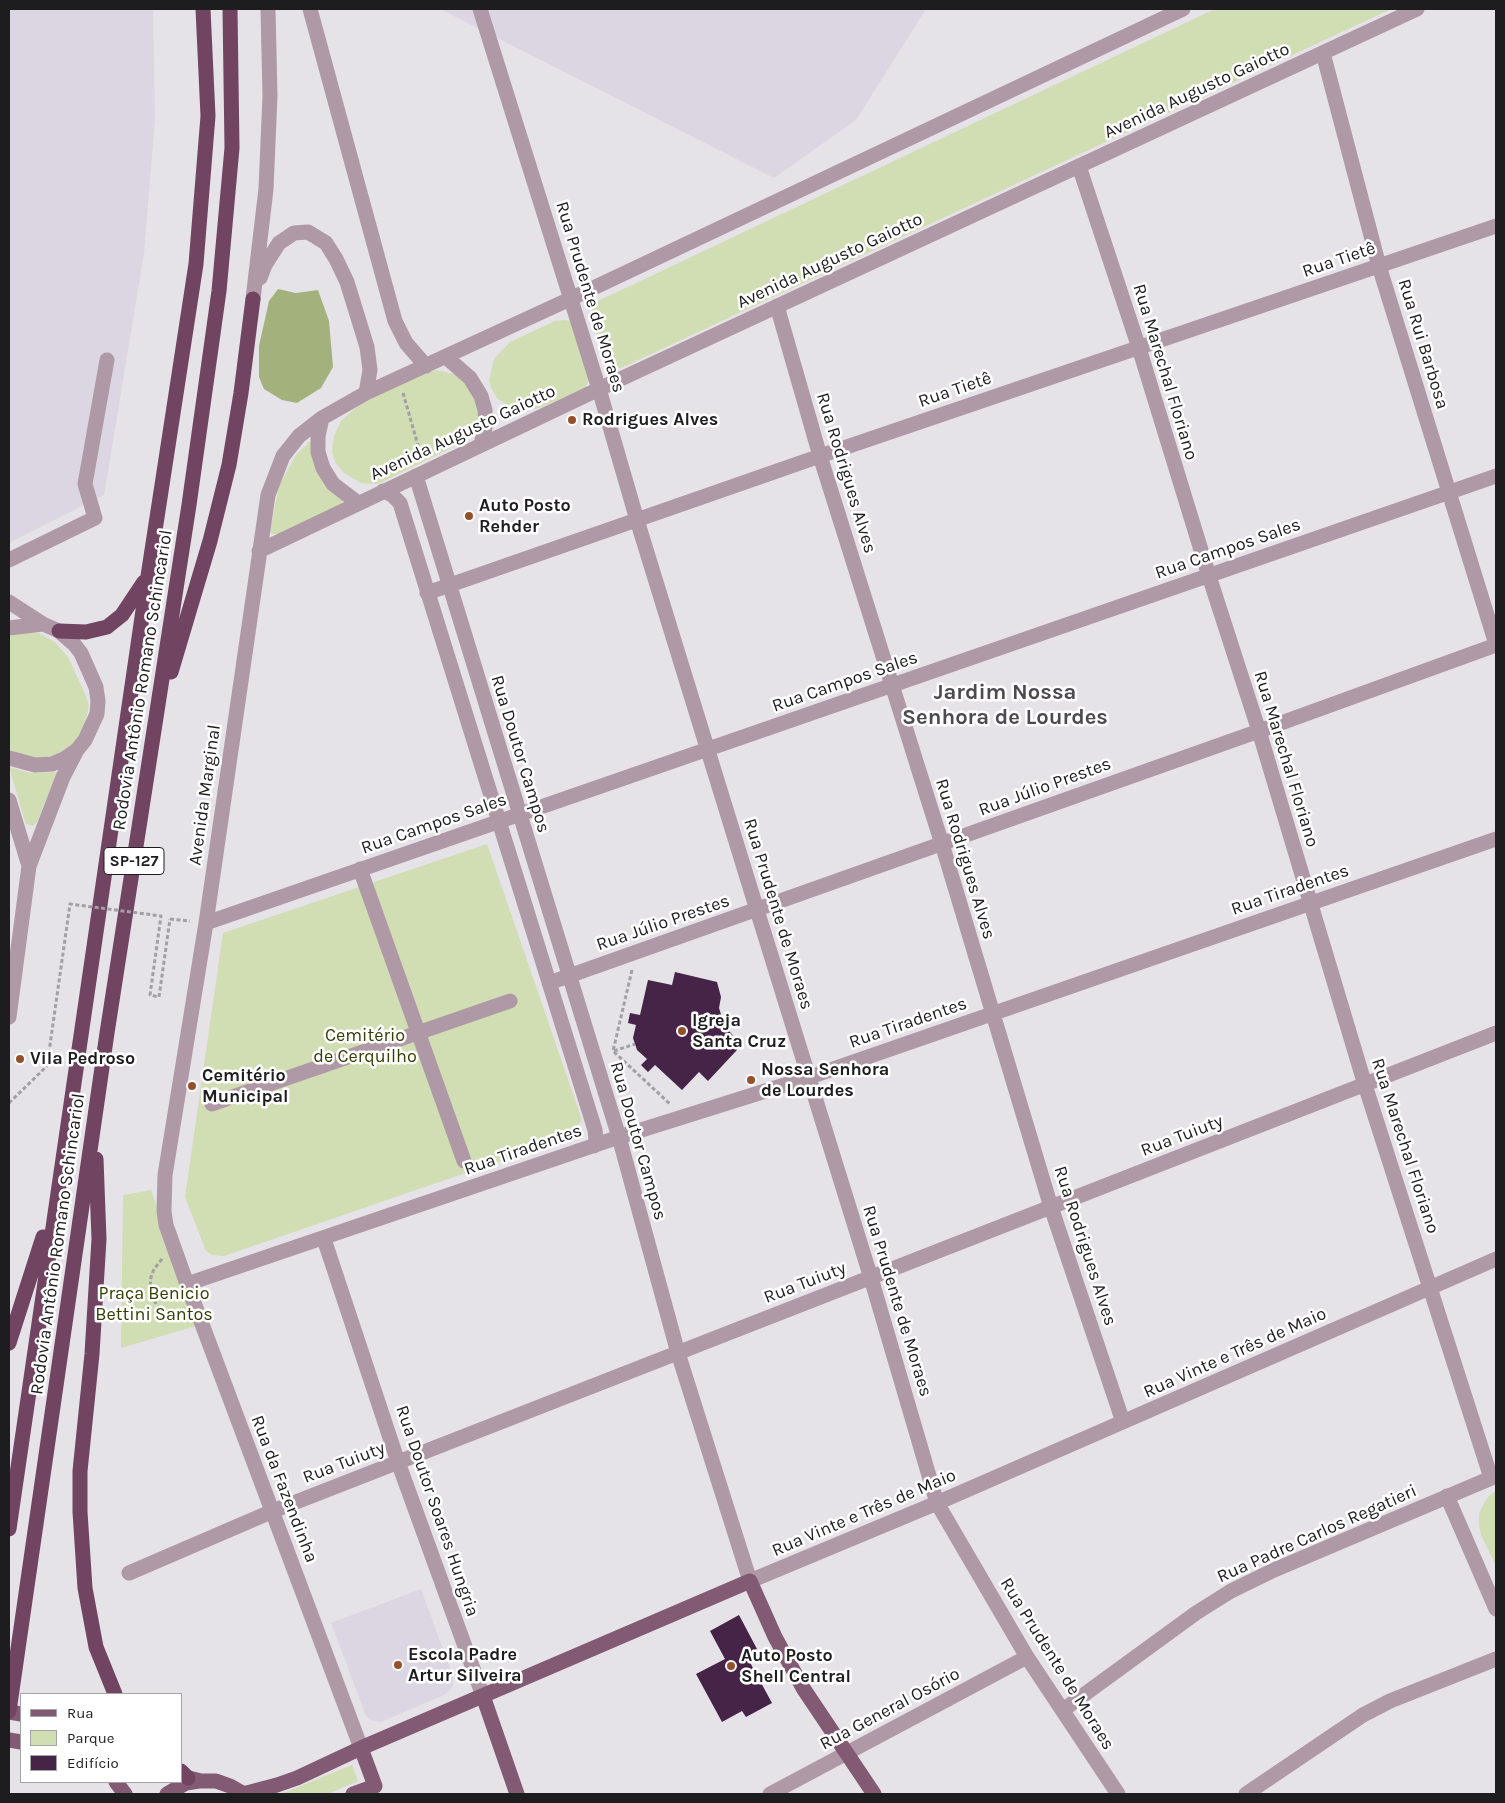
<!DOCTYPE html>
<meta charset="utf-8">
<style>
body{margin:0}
#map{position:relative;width:1505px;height:1803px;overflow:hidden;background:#e5e2e8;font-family:Karla,sans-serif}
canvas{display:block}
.frame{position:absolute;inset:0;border:10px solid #1d1c1e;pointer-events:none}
.legend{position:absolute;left:20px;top:1693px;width:162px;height:90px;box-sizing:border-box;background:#fff;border:1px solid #a5a4a5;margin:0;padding:6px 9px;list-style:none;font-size:15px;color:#1d1c1e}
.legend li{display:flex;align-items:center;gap:10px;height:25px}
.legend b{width:25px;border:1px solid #a5a4a5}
</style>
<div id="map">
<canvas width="1505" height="1803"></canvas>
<div class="frame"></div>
<ul class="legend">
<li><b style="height:6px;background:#825a74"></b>Rua</li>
<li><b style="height:14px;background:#d1ddb3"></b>Parque</li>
<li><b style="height:14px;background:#462447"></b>Edifício</li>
</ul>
</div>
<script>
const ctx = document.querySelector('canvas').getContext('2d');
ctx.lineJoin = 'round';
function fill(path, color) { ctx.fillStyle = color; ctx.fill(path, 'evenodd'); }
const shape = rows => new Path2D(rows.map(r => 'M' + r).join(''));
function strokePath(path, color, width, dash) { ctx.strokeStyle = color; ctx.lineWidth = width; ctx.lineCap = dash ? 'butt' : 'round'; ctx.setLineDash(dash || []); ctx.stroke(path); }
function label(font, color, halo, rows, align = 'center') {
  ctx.font = font + ' Karla,sans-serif'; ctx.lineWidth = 5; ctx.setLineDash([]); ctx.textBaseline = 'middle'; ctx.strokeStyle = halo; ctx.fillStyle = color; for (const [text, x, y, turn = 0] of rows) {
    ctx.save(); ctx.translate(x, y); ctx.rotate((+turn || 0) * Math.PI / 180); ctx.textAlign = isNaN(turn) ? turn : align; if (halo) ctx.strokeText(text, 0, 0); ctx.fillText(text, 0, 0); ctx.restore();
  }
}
fill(shape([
 [9,9,153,9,155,120,144,253,104,495,9,543],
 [440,9,926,9,856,120,774,178],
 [421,1589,453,1676,453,1686,446,1694,381,1722,373,1721,366,1716,331,1623]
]), '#dcd6e3');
fill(shape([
 [1215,9,1391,9,621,368,612,366,605,361,592,314,592,306,596,302],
 [565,320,570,321,571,323,589,377,588,382,585,388,539,408,528,410,518,410,508,406,497,398,491,388,489,380,494,359,510,342,555,321],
 [436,370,457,375,463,380,475,396,479,417,474,429,453,447,378,484,361,483,344,473,335,462,332,451,334,436,341,421,360,404,424,373],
 [312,441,343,502,339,506,279,534,272,534,270,531,279,486,296,455,309,442],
 [19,632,39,633,55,642,68,657,85,694,89,706,84,727,74,743,57,754,38,759,9,752,9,637],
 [9,767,30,773,57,772,37,822,33,826,26,824],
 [487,844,582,1120,571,1134,567,1138,224,1256,212,1255,206,1251,185,1197,223,933],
 [151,1190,196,1326,121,1348,123,1195],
 [1496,1491,1496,1566,1481,1535,1479,1525,1479,1514,1483,1505,1489,1496],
 [352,1765,358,1781,328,1794,281,1794]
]), '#d1ddb3');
fill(shape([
 [278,289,296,293,318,290,329,321,333,367,321,388,297,403,282,400,264,389,259,377,259,346,269,301]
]), '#a3b27d');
fill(shape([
 [675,972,717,982,721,997,719,1008,725,1027,732,1034,737,1050,708,1081,699,1072,682,1090,655,1065,648,1072,641,1065,647,1059,637,1050,633,1038,636,1025,628,1023,630,1013,640,1015,648,980,672,985],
 [739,1615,757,1649,746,1655,772,1703,746,1717,742,1711,722,1722,696,1674,725,1659,710,1631]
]), '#462447');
strokePath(shape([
 [403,393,421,456],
 [170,919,190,921],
 [632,970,613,1051,670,1104],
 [614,1051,635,1044],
 [9,1103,47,1066],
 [162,1259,154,1269,151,1277,150,1287,152,1296,156,1304,162,1311,171,1315,183,1317]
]), '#a2a0a4', 3, [4, 2.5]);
strokePath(shape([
 [310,9,395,321,406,343,426,366],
 [480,9,599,389,637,520,757,910,871,1278,937,1503,1027,1657,1118,1794],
 [1323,53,1379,266,1496,644],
 [1079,166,1139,348,1209,576,1259,731,1365,1085,1491,1478],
 [260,278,265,265,279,243,294,233,308,232,326,243,336,259,347,282,367,347,370,370,366,393],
 [253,299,266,189,270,96,268,9],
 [777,306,820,456,942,844,1051,1207,1123,1422],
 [446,357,470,378,481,396,485,410,486,423,481,445],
 [322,418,318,436,318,452,323,468,333,484,358,503],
 [416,476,619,1137,678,1353,750,1581,937,1503,1496,1259],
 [383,491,392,495,400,503,595,1130,596,1139,594,1146],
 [259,551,599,389,1417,9],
 [9,560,95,518,85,484,107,360],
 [427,593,820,456,1496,226],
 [9,602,43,624,59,631,74,644,81,653,96,687,98,701,97,714,85,740,77,750,64,759,52,764,35,765,9,758],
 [9,628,43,624],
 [9,800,29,866],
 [360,869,464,1161],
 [206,923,1496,476],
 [549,983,1259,731,1496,645],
 [9,1017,29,866,63,777,77,750],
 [212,1104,510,1001],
 [324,1239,398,1462,483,1696],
 [187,1284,619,1137,810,1077,1496,839],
 [1447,1496,1496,1609],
 [129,1573,273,1511,1496,1033],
 [1063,1710,1196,1613,1231,1591,1274,1570,1496,1476],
 [361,1748,187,1284,166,1225,164,1211,165,1175,206,923,268,495,283,456,299,436,322,418,366,393,570,299,1183,9],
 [770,1794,1027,1657],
 [1246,1794,1363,1715,1390,1701,1496,1659]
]), '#b099a7', 15);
strokePath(shape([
 [483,1696,517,1794],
 [9,1712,21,1714],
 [9,1740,21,1742],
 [181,1776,201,1781,216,1781,230,1786,244,1794],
 [116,1782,125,1794],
 [167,1794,186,1783,199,1781],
 [243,1794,277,1785,297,1778,361,1748,750,1581,775,1637,803,1688,874,1794],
 [353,1794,375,1786,361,1748]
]), '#825a74', 15);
strokePath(shape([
 [59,631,86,632,107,627,122,615,144,582],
 [171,672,210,541,229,465,241,393,253,299],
 [96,1159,99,1239,92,1354,80,1471,80,1512,85,1588,96,1647,115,1694],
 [9,1343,43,1237],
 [9,1529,148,576,196,264,208,116,203,9],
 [9,1711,107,1033,189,505,219,291,232,148,230,9],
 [181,1771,188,1778]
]), '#714461', 15);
strokePath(shape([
 [47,1066,70,904,161,916,150,995,159,997,170,919]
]), '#a2a0a4', 3, [4, 2.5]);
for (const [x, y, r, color] of [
 [572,420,5,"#965029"],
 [469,516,5,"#965029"],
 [682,1031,5,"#965029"],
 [20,1059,5,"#965029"],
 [751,1080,5,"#965029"],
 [192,1086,5,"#965029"],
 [398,1665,5,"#965029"],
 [731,1666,5,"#965029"]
]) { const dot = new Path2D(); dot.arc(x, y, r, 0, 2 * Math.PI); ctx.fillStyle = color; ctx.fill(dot); strokePath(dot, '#fff', 2); }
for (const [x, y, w] of [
 [134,861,60]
]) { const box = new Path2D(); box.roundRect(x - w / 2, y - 13.5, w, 27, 4); ctx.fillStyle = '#fff'; ctx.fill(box); strokePath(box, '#1d1c1e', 1); }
label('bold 16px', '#1d1c1e', null, [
 ["SP-127",134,861]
]);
label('18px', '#1d1c1e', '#fff', [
 ["Avenida Augusto Gaiotto",1197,91,-25],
 ["Rua Tietê",1339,260,-19],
 ["Avenida Augusto Gaiotto",830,261,-25],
 ["Rua Prudente de Moraes",590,297,73],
 ["Rua Rui Barbosa",1423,344,73],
 ["Rua Marechal Floriano",1165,372,73],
 ["Rua Tietê",955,390,-19],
 ["Avenida Augusto Gaiotto",463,433,-25],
 ["Rua Rodrigues Alves",846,473,73],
 ["Rua Campos Sales",1228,549,-19],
 ["Rodovia Antônio Romano Schincariol",143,680,-81],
 ["Rua Campos Sales",845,682,-19],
 ["Rua Doutor Campos",520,754,73],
 ["Rua Marechal Floriano",1286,759,73],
 ["Rua Júlio Prestes",1045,787,-20],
 ["Avenida Marginal",205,795,-82],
 ["Rua Campos Sales",434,824,-19],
 ["Rua Rodrigues Alves",965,859,73],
 ["Rua Tiradentes",1290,890,-19],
 ["Rua Prudente de Moraes",778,914,73],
 ["Rua Júlio Prestes",663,923,-19],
 ["Rua Tiradentes",908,1023,-19],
 ["Rua Tuiuty",1182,1136,-21],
 ["Rua Doutor Campos",638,1141,74],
 ["Rua Marechal Floriano",1405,1146,72],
 ["Rua Tiradentes",523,1150,-19],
 ["Rodovia Antônio Romano Schincariol",58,1244,-82],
 ["Rua Rodrigues Alves",1085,1246,72],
 ["Rua Tuiuty",805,1283,-21],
 ["Rua Prudente de Moraes",897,1301,73],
 ["Rua Vinte e Três de Maio",1235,1353,-24],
 ["Rua Tuiuty",344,1463,-21],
 ["Rua da Fazendinha",284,1489,69],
 ["Rua Doutor Soares Hungria",437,1511,71],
 ["Rua Vinte e Três de Maio",864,1513,-23],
 ["Rua Padre Carlos Regatieri",1317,1534,-24],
 ["Rua Prudente de Moraes",1057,1664,58],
 ["Rua General Osório",890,1709,-28]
]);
label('bold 18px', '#1d1c1e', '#fff', [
 ["Rodrigues Alves",582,420],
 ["Auto Posto",479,506],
 ["Rehder",479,527],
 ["Igreja",692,1021],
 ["Santa Cruz",692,1042],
 ["Vila Pedroso",30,1059],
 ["Nossa Senhora",761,1070],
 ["de Lourdes",761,1091],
 ["Cemitério",202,1076],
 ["Municipal",202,1097],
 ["Escola Padre",408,1655],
 ["Artur Silveira",408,1676],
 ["Auto Posto",741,1656],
 ["Shell Central",741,1677]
], 'left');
label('18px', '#333f00', '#fff', [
 ["Cemitério",365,1036],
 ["de Cerquilho",365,1057],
 ["Praça Benicio",154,1294],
 ["Bettini Santos",154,1315]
]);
label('bold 22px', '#4c4a4f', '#fff', [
 ["Jardim Nossa",1005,693],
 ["Senhora de Lourdes",1005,718]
]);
</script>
